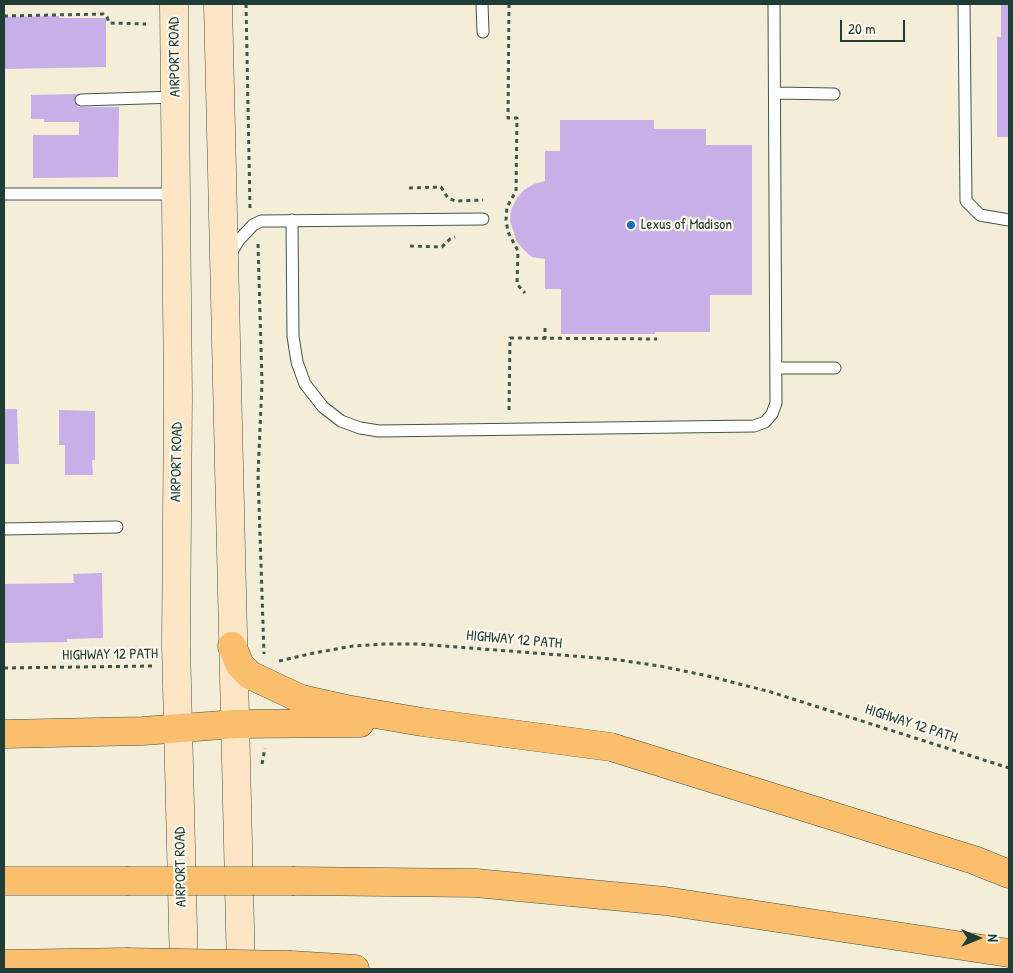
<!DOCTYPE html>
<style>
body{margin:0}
#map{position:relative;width:1013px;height:973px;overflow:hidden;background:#f4edd7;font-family:"Patrick Hand",sans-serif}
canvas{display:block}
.frame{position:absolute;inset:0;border:5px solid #1f3d34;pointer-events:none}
.north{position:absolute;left:953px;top:913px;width:50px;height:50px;-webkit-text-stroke:4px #fbf7ec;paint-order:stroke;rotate:90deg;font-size:14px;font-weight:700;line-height:20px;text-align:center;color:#1f3d34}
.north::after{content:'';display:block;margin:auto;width:18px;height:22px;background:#1f3d34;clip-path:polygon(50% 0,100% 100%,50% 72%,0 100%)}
.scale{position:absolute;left:840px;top:20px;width:65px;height:22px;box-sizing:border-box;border:2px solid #1f3d34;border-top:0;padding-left:6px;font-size:15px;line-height:18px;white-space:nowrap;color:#1f3d34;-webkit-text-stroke:4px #fbf7ec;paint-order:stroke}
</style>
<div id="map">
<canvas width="1013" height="973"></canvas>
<div class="frame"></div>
<div class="north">N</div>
<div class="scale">20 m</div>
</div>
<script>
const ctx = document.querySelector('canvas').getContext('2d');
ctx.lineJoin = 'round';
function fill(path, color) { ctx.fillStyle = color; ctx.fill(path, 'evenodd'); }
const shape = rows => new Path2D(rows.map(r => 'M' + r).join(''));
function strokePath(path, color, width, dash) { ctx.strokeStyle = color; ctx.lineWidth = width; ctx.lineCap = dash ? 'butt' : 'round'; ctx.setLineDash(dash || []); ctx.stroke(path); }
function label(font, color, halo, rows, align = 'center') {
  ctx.font = font + ' "Patrick Hand",sans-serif'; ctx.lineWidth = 4.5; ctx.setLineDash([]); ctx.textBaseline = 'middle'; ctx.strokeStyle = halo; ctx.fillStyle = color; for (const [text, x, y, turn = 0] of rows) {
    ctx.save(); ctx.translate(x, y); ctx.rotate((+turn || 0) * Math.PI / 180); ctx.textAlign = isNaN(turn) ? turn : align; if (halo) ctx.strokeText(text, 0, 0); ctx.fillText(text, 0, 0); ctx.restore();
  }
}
fill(shape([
 [1001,4,1009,4,1009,137,997,137,997,37,1001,37],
 [59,16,59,18,106,18,106,67,4,69,4,17],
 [77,94,77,107,119,107,118,177,33,178,33,135,79,135,79,122,44,122,44,119,31,119,31,95],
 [560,120,654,120,654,129,706,129,706,145,752,145,752,295,710,295,710,332,655,332,655,334,561,334,561,289,545,289,545,259,532,257,524,250,517,242,510,221,511,210,517,198,524,190,534,184,545,181,545,151,560,151],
 [4,409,17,409,19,464,4,464],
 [59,410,95,411,95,460,92,460,93,475,65,475,65,445,59,445],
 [102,573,103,638,67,639,67,642,4,643,4,584,74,583,73,574]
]), '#c7afe7');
const lane = shape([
 [482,4,483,32],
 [964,4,966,201,980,215,1009,220],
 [775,93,834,94],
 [81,100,175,97],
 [4,194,176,194],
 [292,220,293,336,297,362,305,384,323,407,341,421,360,428,379,431,754,426,765,422,772,414,776,403,774,4],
 [230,255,239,240,253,225,261,221,483,219],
 [776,368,835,368],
 [4,529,117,527]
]);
const secondary = shape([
 [174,4,178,396,176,644,184,969],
 [218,4,241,969]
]);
const highway = shape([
 [232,646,240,665,250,675,301,699,346,709,422,722,611,747,974,860,1009,874],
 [4,734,143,731,235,724,360,723],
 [4,881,126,881],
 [295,881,476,883,665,901,1009,953],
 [4,964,126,962],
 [291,965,355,969]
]);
strokePath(lane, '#3f574c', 13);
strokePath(secondary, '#3f574c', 29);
strokePath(highway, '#3f574c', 29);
strokePath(shape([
 [246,4,250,208],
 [509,4,508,118,517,118,516,191,507,207,506,220,508,232,518,251,517,284,525,293],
 [4,16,103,14,107,17,109,23,146,24],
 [409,188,441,187,448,198,455,201,483,200],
 [258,244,262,383,258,475,264,654],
 [410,246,442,247,450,239,455,237],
 [545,328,545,339],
 [509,410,510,338,657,339],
 [279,661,314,653,353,646,384,644,418,644,612,659,660,666,708,676,771,692,1009,768],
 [4,668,153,666],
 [262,764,265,748]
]), '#3f574c', 3, [4, 4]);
strokePath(lane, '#fff', 11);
strokePath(secondary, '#fde5c5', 28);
strokePath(highway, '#fabe6d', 28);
const highwayBridge = shape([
 [126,881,295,881],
 [126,962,291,965]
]);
strokePath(highwayBridge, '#3f574c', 29, []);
strokePath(highwayBridge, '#fabe6d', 28);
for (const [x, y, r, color] of [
 [631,225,5,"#1f6fb2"]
]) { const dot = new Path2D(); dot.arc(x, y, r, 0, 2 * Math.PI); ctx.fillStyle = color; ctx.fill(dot); strokePath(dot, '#fbf7ec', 2); }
label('15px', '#1f3d34', '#fbf7ec', [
 ["AIRPORT ROAD",175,57,-91],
 ["AIRPORT ROAD",177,462,-89],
 ["HIGHWAY 12 PATH",514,640,5],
 ["HIGHWAY 12 PATH",110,655,-1],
 ["HIGHWAY 12 PATH",911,724,18],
 ["AIRPORT ROAD",181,867,-91]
]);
label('15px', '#1f3d34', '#fbf7ec', [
 ["Lexus of Madison",641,225]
], 'left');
</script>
